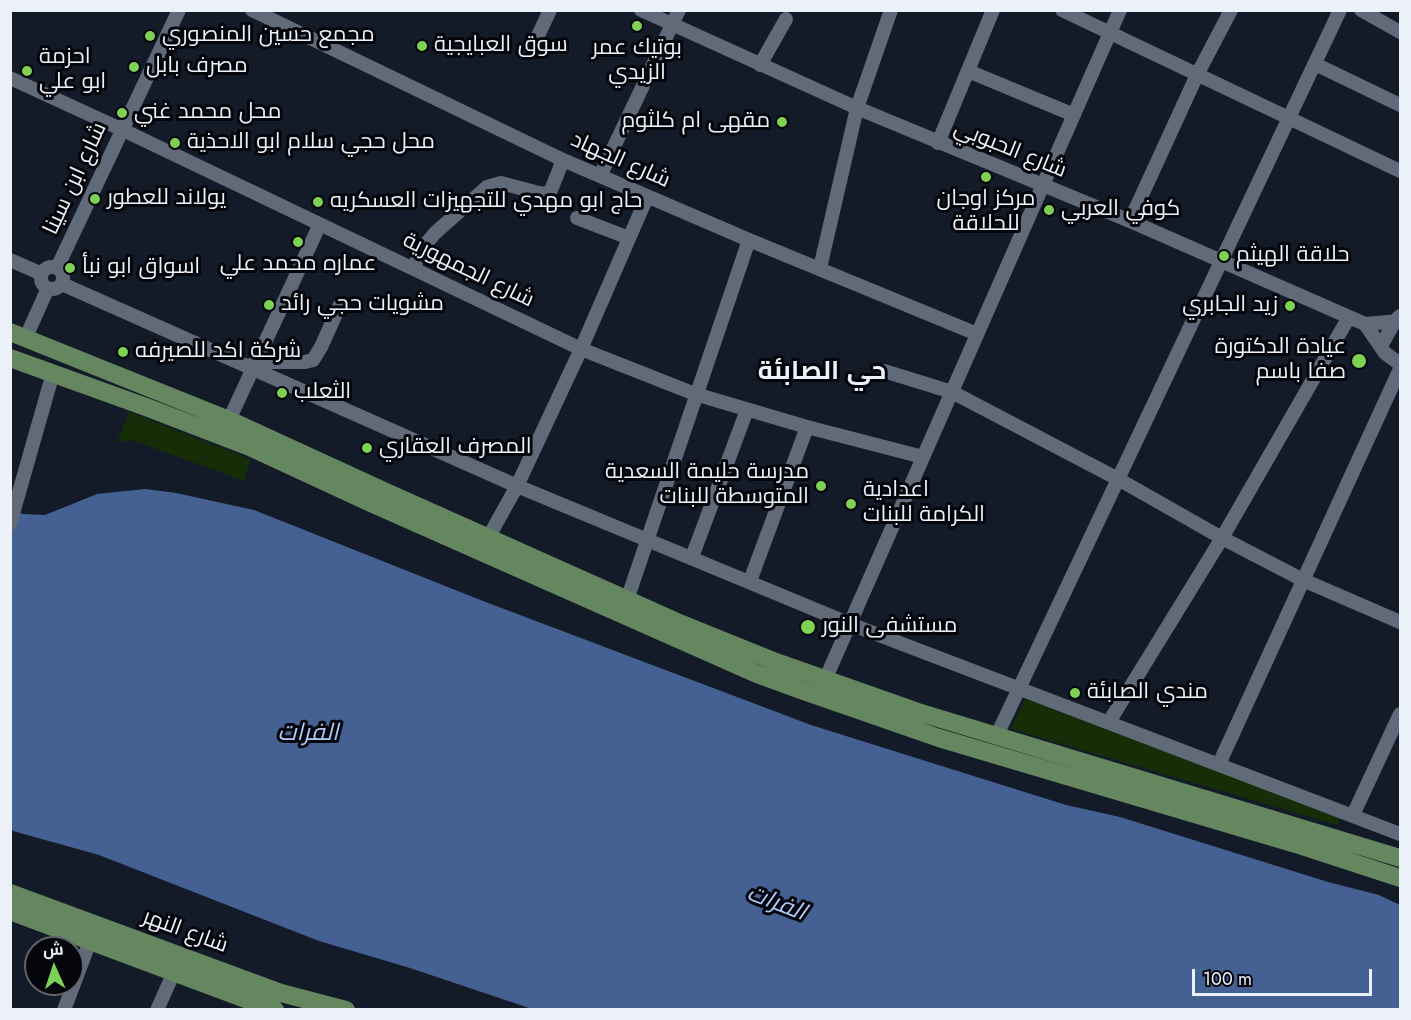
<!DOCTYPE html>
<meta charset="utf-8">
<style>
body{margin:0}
#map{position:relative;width:1411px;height:1020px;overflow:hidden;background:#141b28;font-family:Jost,Cairo,sans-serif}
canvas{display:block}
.frame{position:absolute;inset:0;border:12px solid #ebf0f9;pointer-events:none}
.north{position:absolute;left:24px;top:936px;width:60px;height:60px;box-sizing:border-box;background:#04060b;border:2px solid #60646a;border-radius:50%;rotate:357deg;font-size:16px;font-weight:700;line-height:24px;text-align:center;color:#ebf0f9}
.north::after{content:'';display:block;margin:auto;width:21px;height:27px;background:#7dd154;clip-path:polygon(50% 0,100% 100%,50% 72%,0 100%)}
.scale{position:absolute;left:1192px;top:969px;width:180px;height:27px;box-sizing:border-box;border:3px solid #ebf0f9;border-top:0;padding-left:8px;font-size:18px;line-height:21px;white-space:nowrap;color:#ebf0f9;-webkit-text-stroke:4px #04060b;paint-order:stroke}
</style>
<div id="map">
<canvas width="1411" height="1020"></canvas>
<div class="frame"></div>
<div class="north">ش</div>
<div class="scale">100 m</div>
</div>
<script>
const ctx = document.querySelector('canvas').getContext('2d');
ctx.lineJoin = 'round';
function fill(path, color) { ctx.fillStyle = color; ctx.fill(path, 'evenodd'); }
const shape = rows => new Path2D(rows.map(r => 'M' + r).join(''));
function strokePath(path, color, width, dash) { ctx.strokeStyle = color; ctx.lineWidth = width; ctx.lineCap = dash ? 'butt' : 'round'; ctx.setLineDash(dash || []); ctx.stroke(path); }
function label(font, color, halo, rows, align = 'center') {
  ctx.font = font + ' Jost,Cairo,sans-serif'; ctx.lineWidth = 6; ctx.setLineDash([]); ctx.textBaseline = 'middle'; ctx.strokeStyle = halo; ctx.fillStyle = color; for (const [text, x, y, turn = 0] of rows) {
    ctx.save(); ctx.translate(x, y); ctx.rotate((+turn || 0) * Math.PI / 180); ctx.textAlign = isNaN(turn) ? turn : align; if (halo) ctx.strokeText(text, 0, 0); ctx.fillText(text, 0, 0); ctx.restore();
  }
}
fill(shape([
 [129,412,250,459,244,481,132,440,117,442],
 [1026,698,1341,818,1337,825,1011,729]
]), '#152e08');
fill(shape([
 [145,489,176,493,254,510,483,601,811,725,1066,805,1120,817,1328,882,1379,895,1400,905,1400,1009,532,1009,410,968,319,941,99,855,13,831,11,829,10,508,23,514,45,515,97,494]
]), '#456092');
strokePath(shape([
 [252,10,563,160,749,240,977,334],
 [641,10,857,108,1130,221,1365,324,1385,353,1400,364],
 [1062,10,1400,171],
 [1361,10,1400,32],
 [530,53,550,10],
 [1315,64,1400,105],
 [760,65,786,19],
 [968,71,1074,115],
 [10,78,123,130,581,349,695,394,807,427,923,457],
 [938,143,993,10],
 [600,176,679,10],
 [577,218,629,238],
 [1130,221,1197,75,1231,10],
 [10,260,42,274],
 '41 278a11 11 0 1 1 22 0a11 11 0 1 1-22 0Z',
 [57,268,179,10],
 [413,268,425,245,435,233,487,187,501,183,539,193,546,194,551,190,563,160],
 [820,268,857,108,891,10],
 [62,284,517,486,850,624,1400,834],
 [1365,324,1400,321],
 [26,337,48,288],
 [1381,346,1395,321,1400,316],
 [255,362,305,362,313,360,321,347,340,305],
 [884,371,952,392,1118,479,1222,538,1303,580,1400,622],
 [229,420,320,224],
 [10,524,53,373],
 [488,538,517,486,581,349,647,197],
 [692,557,747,410],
 [750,581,807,427],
 [627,600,749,240],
 [825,680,1120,10],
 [1109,722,1222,538,1349,317],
 [997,735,1340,10],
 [1219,764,1400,369],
 [1353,815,1400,714],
 [64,1010,90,941],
 [157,1010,174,972]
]), '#616a79', 14);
strokePath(shape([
 [10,332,229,420,388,493,677,622,776,662,918,712,1400,858],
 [10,358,146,407,250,447,371,503,757,674,798,689,939,738,1296,844,1400,878],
 [10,893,251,982,281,993,346,1010],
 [10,911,275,1010]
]), '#64875f', 18);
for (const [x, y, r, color] of [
 [637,26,6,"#7dd154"],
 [150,36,6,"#7dd154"],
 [422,46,6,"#7dd154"],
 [134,67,6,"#7dd154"],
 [27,71,6,"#7dd154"],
 [122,113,6,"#7dd154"],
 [782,122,6,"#7dd154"],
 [175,143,6,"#7dd154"],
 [986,177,6,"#7dd154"],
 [95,199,6,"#7dd154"],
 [318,202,6,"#7dd154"],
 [1049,210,6,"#7dd154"],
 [298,242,6,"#7dd154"],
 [1224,256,6,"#7dd154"],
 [70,268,6,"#7dd154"],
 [269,305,6,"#7dd154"],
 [1290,306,6,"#7dd154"],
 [123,352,6,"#7dd154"],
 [1359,361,8,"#7dd154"],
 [282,393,6,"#7dd154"],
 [367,448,6,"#7dd154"],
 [821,486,6,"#7dd154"],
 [851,504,6,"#7dd154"],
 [808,627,8,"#7dd154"],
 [1075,693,6,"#7dd154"]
]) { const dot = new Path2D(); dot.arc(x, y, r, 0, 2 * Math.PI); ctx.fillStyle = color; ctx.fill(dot); strokePath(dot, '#04060b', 2); }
label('22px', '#ebf0f9', '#04060b', [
 ["مجمع حسين المنصوري",162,36],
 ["سوق العبايجية",434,46],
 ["بوتيك عمر",637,49,"center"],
 ["الزيدي",637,74,"center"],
 ["احزمة",39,58],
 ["ابو علي",39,83],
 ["مصرف بابل",146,67],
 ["محل محمد غني",134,113],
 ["مقهى ام كلثوم",770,122,"right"],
 ["محل حجي سلام ابو الاحذية",187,143],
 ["يولاند للعطور",107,199],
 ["مركز اوجان",986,200,"center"],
 ["للحلاقة",986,225,"center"],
 ["حاج ابو مهدي للتجهيزات العسكريه",330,202],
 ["كوفي العربي",1061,210],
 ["حلاقة الهيثم",1236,256],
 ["عماره محمد علي",298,265,"center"],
 ["اسواق ابو نبأ",82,268],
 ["مشويات حجي رائد",281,305],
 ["زيد الجابري",1278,306,"right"],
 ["عيادة الدكتورة",1346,348,"right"],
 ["صفا باسم",1346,373,"right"],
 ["شركة اكد للصيرفه",135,352],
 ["الثعلب",294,393],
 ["المصرف العقاري",379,448],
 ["مدرسة حليمة السعدية",809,473,"right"],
 ["المتوسطة للبنات",809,498,"right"],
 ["اعدادية",863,491],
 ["الكرامة للبنات",863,516],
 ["مستشفى النور",822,627],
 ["مندي الصابئة",1087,693]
], 'left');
label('22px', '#ebf0f9', '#04060b', [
 ["شارع الحبوبي",1010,150,22],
 ["شارع الجهاد",620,161,24],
 ["شارع ابن سينا",76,179,-65],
 ["شارع الجمهورية",468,271,26],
 ["شارع النهر",185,932,20]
]);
label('italic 24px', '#afc9f6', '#04060b', [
 ["الفرات",308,734],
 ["الفرات",776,904,21]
]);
label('bold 26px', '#ebf0f9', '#04060b', [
 ["حي الصابئة",822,373]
]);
</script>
